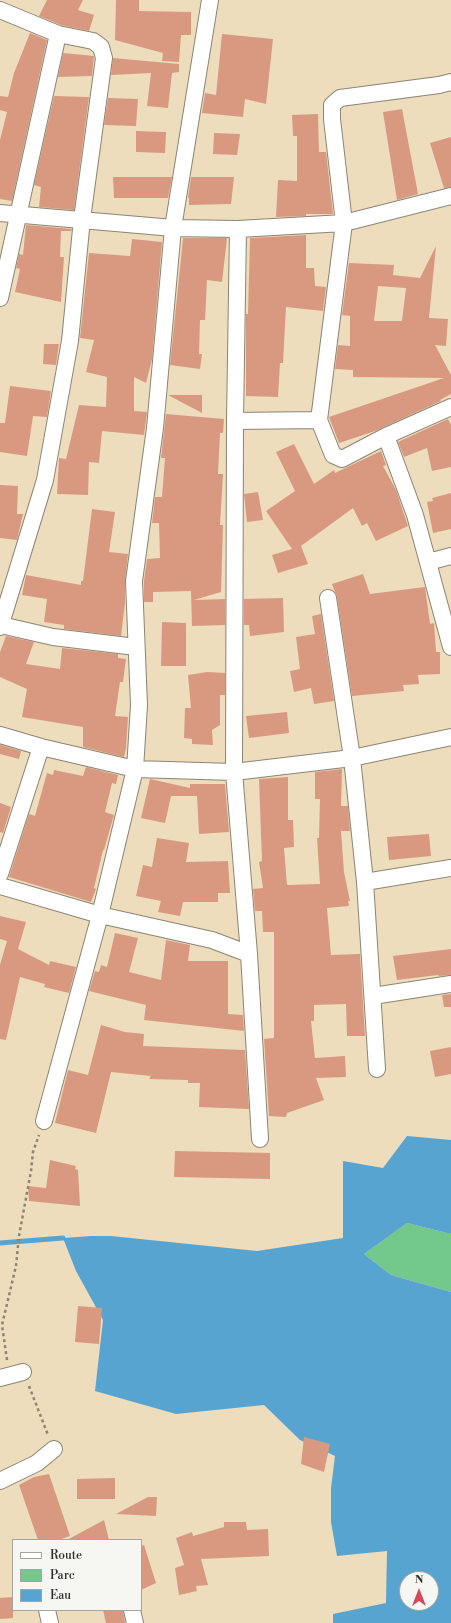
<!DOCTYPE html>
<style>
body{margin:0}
#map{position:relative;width:451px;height:1623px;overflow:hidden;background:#edddbc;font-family:"Libre Bodoni",serif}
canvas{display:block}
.legend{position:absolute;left:12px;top:1539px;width:130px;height:72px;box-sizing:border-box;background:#f6f6f2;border:1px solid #a5a5a2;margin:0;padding:5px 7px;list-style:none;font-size:12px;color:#2b2b2b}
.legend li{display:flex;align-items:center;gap:8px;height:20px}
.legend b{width:20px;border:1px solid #a5a5a2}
.north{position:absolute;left:399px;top:1571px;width:40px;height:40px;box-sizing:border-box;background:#f6f6f2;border:1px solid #a5a5a2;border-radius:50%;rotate:0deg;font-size:11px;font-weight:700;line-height:16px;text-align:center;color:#2b2b2b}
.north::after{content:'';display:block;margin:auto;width:14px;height:18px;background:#d1495b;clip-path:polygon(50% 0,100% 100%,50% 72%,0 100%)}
</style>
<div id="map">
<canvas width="451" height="1623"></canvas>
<ul class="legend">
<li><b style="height:5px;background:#fff"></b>Route</li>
<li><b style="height:11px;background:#73c88c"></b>Parc</li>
<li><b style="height:11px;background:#58a4d1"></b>Eau</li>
</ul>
<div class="north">N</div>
</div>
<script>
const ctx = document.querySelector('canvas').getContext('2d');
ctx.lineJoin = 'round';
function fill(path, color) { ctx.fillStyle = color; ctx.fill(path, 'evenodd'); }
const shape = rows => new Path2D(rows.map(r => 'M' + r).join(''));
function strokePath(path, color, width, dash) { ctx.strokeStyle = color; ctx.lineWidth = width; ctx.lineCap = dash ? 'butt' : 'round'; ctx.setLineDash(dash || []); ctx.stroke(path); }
fill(shape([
 [407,1223,451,1234,451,1292,391,1275,364,1254]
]), '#73c88c');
fill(shape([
 [407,1136,451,1140,451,1234,407,1223,364,1254,391,1275,451,1292,451,1623,333,1623,333,1614,386,1603,387,1551,337,1556,331,1522,331,1488,335,1456,300,1440,264,1405,176,1414,95,1391,103,1320,76,1271,63,1238,91,1236,111,1236,257,1251,343,1238,343,1161,383,1168],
 [407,1579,431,1579,431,1603,407,1603]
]), '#58a4d1');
strokePath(shape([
 [0,1243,63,1238]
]), '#58a4d1', 5);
fill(shape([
 [47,0,83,0,78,10,94,15,89,31,61,25,39,16],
 [116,0,139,0,139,11,191,12,191,35,181,35,179,62,162,61,163,53,115,40],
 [30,33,47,40,12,201,0,199,0,140,7,112,0,110,0,96,8,97,14,73],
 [222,34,273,39,266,104,245,99,243,117,202,113,205,93,216,95],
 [63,53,94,56,92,76,58,77],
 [113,58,179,64,179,72,172,73,168,108,147,106,151,73,111,75],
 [54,96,89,97,74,210,39,207,41,187,34,185],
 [108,98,138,99,136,126,104,125],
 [402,109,418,194,397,200,383,112],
 [318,114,319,152,326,152,333,214,306,214,306,216,276,217,278,180,297,181,297,136,293,136,292,115],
 [136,131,166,132,165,153,136,152],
 [214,133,240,134,237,155,213,154],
 [451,137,451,187,444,188,430,143],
 [113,177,172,177,168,198,114,198],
 [191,177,234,177,231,204,189,205,189,198,188,198],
 [26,225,72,229,71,231,61,231,60,257,64,257,61,302,15,292,20,269,16,268,19,254,23,255],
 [306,235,306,268,314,268,315,286,326,287,323,311,286,307,283,363,280,363,278,397,246,396,246,314,248,314,250,238],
 [183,238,227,238,222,282,207,280,205,320,200,320,199,354,202,354,200,369,170,365],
 [132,239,162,242,152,359,146,383,134,377,134,411,147,412,144,435,102,431,99,463,89,462,88,495,57,494,59,458,66,459,79,405,106,407,107,377,86,372,94,340,80,338,89,253,130,256],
 [436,246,429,318,448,319,446,346,435,345,451,375,451,394,440,400,441,401,375,431,339,443,329,417,444,378,353,377,353,370,335,369,338,345,350,346,350,316,342,315,349,263,394,265,393,275,420,278],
 [378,286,406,288,402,321,374,321],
 [44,344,59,344,56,365,43,364],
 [10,386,51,391,47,417,33,416,27,456,0,452,0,423,5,423],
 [168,395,202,395,202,413],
 [166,414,224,419,223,433,220,433,218,474,223,474,220,525,223,525,221,592,194,600,225,599,225,625,192,626,191,591,153,592,153,602,144,602,144,581,147,559,160,558,159,523,152,523,155,497,162,497,165,458,161,458],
 [448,419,451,425,451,467,432,471,427,448,404,457,398,442],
 [294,444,314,484,334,470,335,473,381,451,386,465,383,466,396,490,408,526,376,541,367,523,362,526,353,508,301,546,308,564,278,573,272,555,292,549,266,511,295,491,276,452],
 [0,485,18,486,17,514,23,514,17,540,0,538],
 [258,492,263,520,247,522,244,494],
 [451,493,451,529,433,533,427,502,433,501,432,498],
 [92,509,115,512,109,552,128,554,125,580,125,603,121,636,64,629,64,625,44,622,47,599,22,595,26,575,81,585,81,581,83,581],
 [363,574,370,594,425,587,430,624,434,623,436,652,440,652,440,674,418,675,419,684,403,685,404,691,352,696,337,597,332,584],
 [283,598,284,632,250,636,249,625,244,625,244,599],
 [321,614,334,701,314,704,311,688,294,692,290,671,300,669,296,637,315,634,312,616],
 [162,622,186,623,186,666,161,666],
 [6,636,34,642,26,664,60,669,62,648,118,654,118,658,126,659,123,682,120,682,115,716,128,717,126,748,124,757,83,747,83,727,22,717,27,689,0,677,0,652],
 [207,672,225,673,225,695,220,695,220,725,212,730,213,745,192,744,192,739,184,738,185,708,191,708,188,675],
 [287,712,289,733,249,738,246,716],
 [0,745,21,751,19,759,0,754],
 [86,767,118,775,116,784,112,783,105,812,114,815,104,850,103,850,94,888,96,889,91,902,9,877,29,814,35,816,47,773,53,775,54,770,83,776],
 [342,769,341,806,348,806,350,831,341,831,344,872,350,901,348,901,349,906,327,908,331,955,360,954,365,1036,347,1036,346,1004,314,1005,314,1021,311,1021,315,1058,345,1056,346,1077,316,1078,324,1100,287,1113,286,1117,269,1116,264,1039,274,1038,274,932,263,932,262,911,255,911,253,889,263,888,259,862,262,861,259,779,288,777,288,820,293,820,294,847,284,848,287,885,320,884,317,838,319,838,320,799,315,799,315,772],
 [150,779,190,788,190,784,225,784,229,832,199,834,197,796,171,796,165,823,141,818],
 [0,803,11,807,3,833,0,832],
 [429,834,431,856,389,860,387,837],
 [157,838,189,843,186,862,228,861,230,893,218,893,218,902,183,902,180,916,158,912,161,901,136,896,143,865,152,867],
 [0,916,26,922,18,949,49,965,50,961,76,967,69,993,44,987,45,984,20,977,6,1040,0,1039,0,965,7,941,0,939],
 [115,933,138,938,129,972,161,980,166,940,190,945,188,961,228,961,228,1014,243,1015,244,1031,144,1020,146,1005,89,991,95,971,99,972,101,965,107,967],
 [451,949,451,975,439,976,438,975,397,980,393,956],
 [451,994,451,1007,444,1007,442,995],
 [101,1025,125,1032,144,1034,143,1046,245,1050,249,1109,199,1107,200,1083,188,1083,188,1080,149,1079,151,1076,111,1072,96,1133,55,1123,68,1070,88,1075],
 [451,1047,451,1074,435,1077,430,1051],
 [175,1151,270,1153,270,1179,174,1177],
 [50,1160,76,1166,75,1169,78,1170,80,1206,29,1201,28,1186,46,1188],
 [78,1306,102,1308,99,1344,75,1342],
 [304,1437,330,1444,324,1472,301,1464],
 [49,1474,70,1536,58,1540,38,1540,19,1485,34,1477],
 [115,1478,115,1499,77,1499,77,1479],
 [148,1497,157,1497,156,1516,116,1514],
 [104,1520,109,1540,67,1540],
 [224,1522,246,1522,247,1530,268,1529,269,1556,201,1559,208,1585,196,1586,197,1591,179,1595,175,1568,184,1565,176,1538,192,1532,193,1536,224,1527],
 [144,1545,156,1583,141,1590,141,1546],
 [13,1597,13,1618,0,1619,0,1598],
 [103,1610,123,1610,125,1623,106,1623]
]), '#d99980');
const street = shape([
 [0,10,58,34,93,41,101,47,104,58,82,219,70,341,45,480,0,627],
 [451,82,439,85,340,98,332,105,332,119,344,223,319,420,333,455,342,459,386,436,451,407],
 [0,213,173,228,238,229,344,223,451,196],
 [238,229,235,421,234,772,249,954,260,1139],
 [0,298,58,34],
 [235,421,319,420],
 [386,436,415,515,451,647],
 [428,562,451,556],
 [328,598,352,758,365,882,377,1069],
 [1,625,53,637,136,647],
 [0,735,41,747,135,769,234,772,352,758,451,737],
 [0,874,41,747],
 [365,882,451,868],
 [0,886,100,915,212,940,249,954],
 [373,996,451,984],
 [44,1121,100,915,135,769,139,705,134,581,155,428,173,228,210,0],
 [0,1378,23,1372],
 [0,1481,37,1463,54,1449],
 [47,1610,50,1623],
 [132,1610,135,1623]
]);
strokePath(street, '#8c8474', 18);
strokePath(shape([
 [7,1360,2,1325,16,1266,19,1236,31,1171,33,1152,39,1135],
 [29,1386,48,1435]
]), '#8c8474', 2.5, [3, 3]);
strokePath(street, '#fff', 16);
</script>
